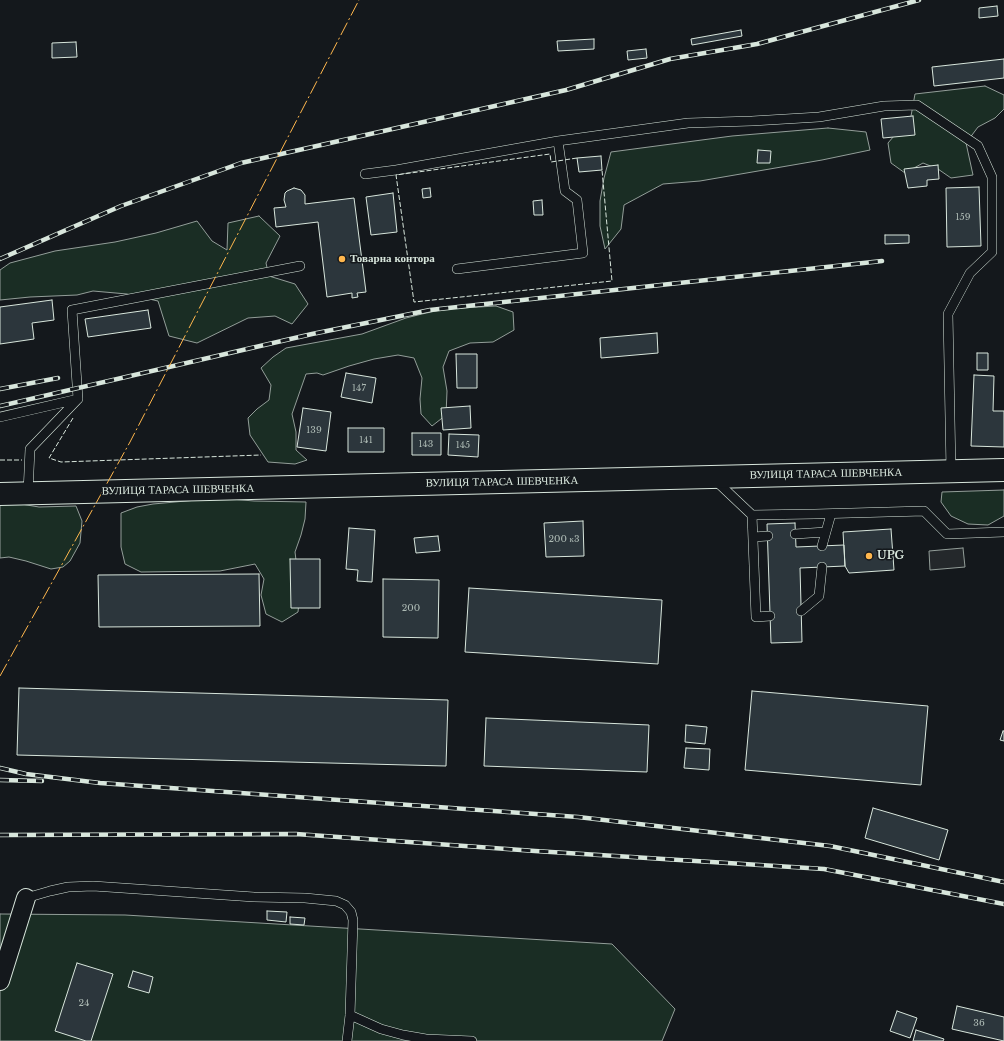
<!DOCTYPE html>
<meta charset="utf-8">
<style>
body{margin:0}
canvas{display:block;background:#14181c}
</style>
<canvas width="1004" height="1041"></canvas>
<script>
const ctx = document.querySelector('canvas').getContext('2d');
ctx.lineJoin = 'round';
function fill(path, color) { ctx.fillStyle = color; ctx.fill(path, 'evenodd'); }
const shape = rows => new Path2D(rows.map(r => 'M' + r).join(''));
function strokePath(path, color, width, dash) { ctx.strokeStyle = color; ctx.lineWidth = width; ctx.lineCap = dash ? 'butt' : 'round'; ctx.setLineDash(dash || []); ctx.stroke(path); }
function label(font, color, halo, rows, align = 'center') {
  ctx.font = font + ' "Libre Baskerville",serif'; ctx.lineWidth = 3; ctx.setLineDash([]); ctx.textBaseline = 'middle'; ctx.strokeStyle = halo; ctx.fillStyle = color; for (const [text, x, y, turn = 0] of rows) {
    ctx.save(); ctx.translate(x, y); ctx.rotate((+turn || 0) * Math.PI / 180); ctx.textAlign = isNaN(turn) ? turn : align; if (halo) ctx.strokeText(text, 0, 0); ctx.fillText(text, 0, 0); ctx.restore();
  }
}
const green = shape([
 [985,86,1004,95,1004,109,995,118,978,127,966,143,973,175,951,178,938,169,923,163,905,173,891,163,888,143,911,116,915,94,985,86],
 [828,128,866,132,870,150,822,160,700,181,663,184,624,205,621,229,605,249,600,226,600,201,604,178,611,152,732,136,828,128],
 [259,216,280,236,266,263,269,276,295,284,308,304,292,324,275,316,248,318,197,343,169,336,158,301,127,294,93,291,77,295,30,297,0,300,0,270,10,263,55,251,115,242,156,233,197,221,212,241,227,250,228,223,259,216],
 [496,306,513,312,514,330,493,342,470,343,449,351,443,367,447,391,446,415,432,426,421,414,420,399,422,378,414,358,398,355,374,359,349,366,323,375,317,373,306,374,292,414,296,432,296,450,307,460,295,464,268,462,250,435,248,418,257,409,269,400,271,385,261,368,273,357,286,348,362,334,406,318,422,314,445,309,496,306],
 [1004,490,1004,516,988,525,968,524,951,516,941,502,942,492,1004,490],
 [219,498,254,501,306,502,305,519,301,535,295,552,300,592,298,612,282,622,266,614,261,595,264,579,255,564,220,571,141,572,125,564,121,547,121,513,137,507,153,504,219,498],
 [3,501,39,507,76,506,82,521,80,543,70,561,63,567,51,569,26,561,9,557,0,558,0,502,3,501],
 [0,914,125,915,612,944,675,1009,662,1041,0,1041,0,914]
]);
fill(green, '#1a2d24');
strokePath(green, '#939e99', 1);
const parking = shape([
 [963,548,965,567,930,570,929,551,963,548]
]);
fill(parking, '#24282b');
strokePath(parking, '#939e99', 1);
const building = shape([
 [997,6,998,16,979,18,979,8,997,6],
 [741,30,742,36,692,45,691,39,741,30],
 [594,39,594,49,558,51,557,41,594,39],
 [76,42,77,57,52,58,52,43,76,42],
 [646,49,647,58,628,60,627,51,646,49],
 [1004,59,1004,78,934,86,932,67,1004,59],
 [913,116,915,135,883,138,881,119,913,116],
 [758,150,771,151,770,163,757,163,758,150],
 [601,156,602,170,579,172,577,158,601,156],
 [938,165,939,179,927,180,927,186,908,188,904,169,938,165],
 [979,187,981,246,947,247,946,188,979,187],
 [294,188,301,190,305,195,305,204,354,198,366,292,357,293,358,297,352,298,352,293,327,297,318,222,276,227,274,208,286,207,284,200,285,193,287,191,294,188],
 [430,188,431,197,423,198,422,189,430,188],
 [393,193,397,232,371,235,366,197,393,193],
 [542,200,543,215,534,215,533,201,542,200],
 [885,235,909,235,909,243,885,244,885,235],
 [52,300,54,320,32,323,34,339,0,344,0,307,52,300],
 [148,310,151,328,88,337,85,319,148,310],
 [657,333,658,353,601,358,600,338,657,333],
 [977,353,988,353,988,370,977,370,977,353],
 [456,354,477,354,477,388,457,388,456,354],
 [346,373,376,378,372,403,341,397,346,373],
 [974,375,994,376,993,411,1004,411,1004,447,971,446,974,375],
 [470,406,471,428,443,430,441,408,470,406],
 [303,408,331,412,326,451,297,447,303,408],
 [348,428,384,428,384,452,348,452,348,428],
 [412,433,441,433,441,455,412,455,412,433],
 [449,434,479,435,478,457,448,455,449,434],
 [583,521,584,556,546,557,544,523,583,521],
 [795,523,796,547,844,545,845,566,800,568,802,642,771,643,767,524,795,523],
 [349,528,375,530,372,582,357,581,358,570,346,569,349,528],
 [891,529,894,570,849,573,845,566,843,532,891,529],
 [438,536,440,551,416,553,414,538,438,536],
 [290,559,320,559,320,608,291,608,290,559],
 [259,574,260,626,99,627,98,575,259,574],
 [383,579,439,580,438,638,383,637,383,579],
 [469,588,662,600,658,664,465,652,469,588],
 [19,688,448,700,446,766,17,755,19,688],
 [752,691,928,706,921,785,745,770,752,691],
 [486,718,649,725,647,772,484,766,486,718],
 [686,725,707,727,705,744,685,742,686,725],
 [1003,731,1004,731,1004,741,1000,740,1003,731],
 [686,748,710,749,709,770,684,768,686,748],
 [873,808,948,830,939,860,865,838,873,808],
 [267,911,287,912,286,922,267,920,267,911],
 [290,917,305,918,304,925,290,924,290,917],
 [77,963,113,974,91,1041,86,1041,55,1031,77,963],
 [133,971,153,977,149,993,128,987,133,971],
 [957,1006,1004,1017,1004,1041,952,1029,957,1006],
 [897,1011,917,1018,910,1038,890,1031,897,1011],
 [916,1030,944,1039,943,1041,913,1041,916,1030]
]);
fill(building, '#2c363c');
strokePath(building, '#d8e6dc', 1);
const lane = shape([
 [365,174,396,170,558,141,688,123,752,121,819,117,884,106,917,105,978,146,992,177,992,252,970,273,948,314,951,471],
 [457,269,583,253,577,200,565,191,558,141],
 [0,417,78,399],
 [715,480,752,515,815,514,924,511,947,534,1004,532],
 [28,493,30,449,78,399,72,310,300,266],
 [752,515,756,617,770,616],
 [795,534,826,532],
 [753,537,768,536],
 [822,546,831,514],
 [801,611,819,596,822,567],
 [26,898,50,891,68,887,93,886,254,897,305,898,336,901,345,905,351,912,353,920,350,1015,347,1041],
 [350,1015,381,1029,403,1035,426,1039,472,1041]
]);
const street = shape([
 [0,981,26,898]
]);
const primary = shape([
 [0,494,1004,470]
]);
strokePath(lane, '#d8e6dc', 10);
strokePath(street, '#d8e6dc', 20);
strokePath(primary, '#d8e6dc', 24);
strokePath(lane, '#14181c', 9);
strokePath(street, '#14181c', 18);
strokePath(primary, '#14181c', 22);
const rail = shape([
 [0,259,121,206,241,163,566,90,670,59,757,44,919,0],
 [0,389,58,378],
 [0,406,312,334,430,310,882,261],
 [0,768,26,774,100,783,578,817,830,846,1004,882],
 [0,780,42,781],
 [0,835,296,834,535,851,824,869,1004,904]
]);
strokePath(rail, '#d8e6dc', 4.5);
strokePath(rail, '#14181c', 3, [9]);
strokePath(shape([
 [577,158,551,162,550,154,396,175,414,302,612,281,602,170],
 [73,418,49,458,61,462,261,455],
 [0,460,22,460]
]), '#d8e6dc', 1, [5, 2]);
strokePath(shape([
 [0,676,130,442,359,0]
]), '#ffb74d', 1, [14, 3, 2, 3]);
for (const [x, y, r, color] of [
 [342,259,4,"#ffb74d"],
 [869,556,4,"#ffb74d"]
]) { const dot = new Path2D(); dot.arc(x, y, r, 0, 2 * Math.PI); ctx.fillStyle = color; ctx.fill(dot); strokePath(dot, '#14181c', 1.5); }
label('9px', '#adbab4', null, [
 ["159",963,217],
 ["147",359,388],
 ["139",314,430],
 ["141",366,440],
 ["143",426,444],
 ["145",463,445],
 ["200 к3",564,539],
 ["200",411,608],
 ["24",84,1003],
 ["36",979,1023]
]);
label('bold 11px', '#d8e6dc', '#14181c', [
 ["Товарна контора",350,259],
 ["UPG",877,556]
], 'left');
label('11px', '#d8e6dc', '#14181c', [
 ["ВУЛИЦЯ ТАРАСА ШЕВЧЕНКА",826,474,-1],
 ["ВУЛИЦЯ ТАРАСА ШЕВЧЕНКА",502,482,-1],
 ["ВУЛИЦЯ ТАРАСА ШЕВЧЕНКА",178,490,-1]
]);
</script>
